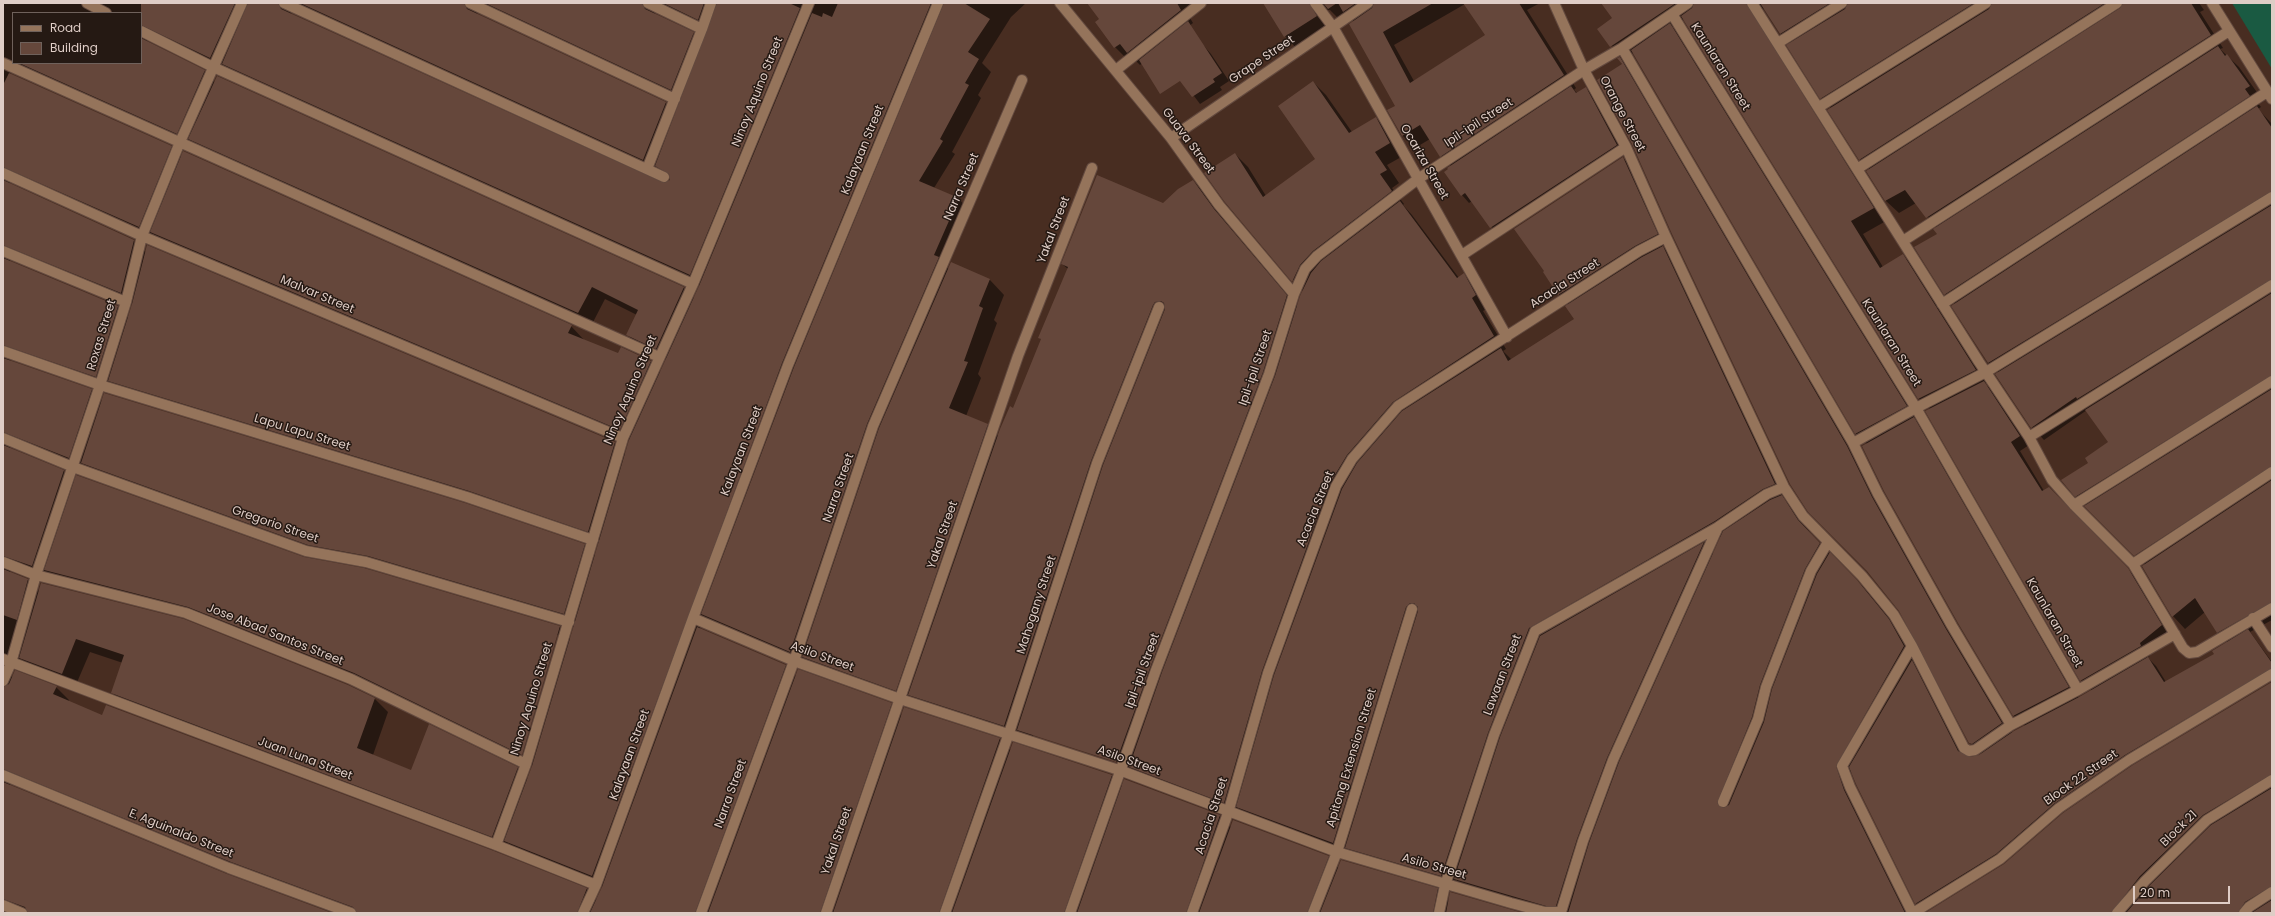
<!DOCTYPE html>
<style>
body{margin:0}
#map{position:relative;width:2275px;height:916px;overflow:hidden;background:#482d21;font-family:Poppins,sans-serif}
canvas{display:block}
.frame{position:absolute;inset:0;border:4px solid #dfcdc6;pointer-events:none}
.legend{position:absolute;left:12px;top:12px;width:130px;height:52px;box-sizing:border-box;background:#251913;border:1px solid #6f615b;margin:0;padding:5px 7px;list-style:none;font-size:12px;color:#dfcdc6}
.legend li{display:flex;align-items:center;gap:8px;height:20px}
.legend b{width:20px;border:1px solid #6f615b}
.scale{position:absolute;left:2133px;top:886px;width:97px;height:18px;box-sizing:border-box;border:2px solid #dfcdc6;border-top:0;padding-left:5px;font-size:12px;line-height:14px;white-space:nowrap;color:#dfcdc6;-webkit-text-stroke:3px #251913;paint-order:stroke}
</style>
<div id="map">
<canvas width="2275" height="916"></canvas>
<div class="frame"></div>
<ul class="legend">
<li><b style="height:5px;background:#95745b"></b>Road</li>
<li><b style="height:11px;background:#65473b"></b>Building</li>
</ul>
<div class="scale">20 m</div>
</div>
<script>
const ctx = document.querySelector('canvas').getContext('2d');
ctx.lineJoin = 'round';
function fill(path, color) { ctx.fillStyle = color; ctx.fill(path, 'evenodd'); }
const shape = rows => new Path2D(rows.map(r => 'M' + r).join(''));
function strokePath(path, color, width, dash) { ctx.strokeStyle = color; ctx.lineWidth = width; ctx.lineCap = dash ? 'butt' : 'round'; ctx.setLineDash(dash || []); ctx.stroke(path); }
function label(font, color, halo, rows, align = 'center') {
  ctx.font = font + ' Poppins,sans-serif'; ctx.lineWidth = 3; ctx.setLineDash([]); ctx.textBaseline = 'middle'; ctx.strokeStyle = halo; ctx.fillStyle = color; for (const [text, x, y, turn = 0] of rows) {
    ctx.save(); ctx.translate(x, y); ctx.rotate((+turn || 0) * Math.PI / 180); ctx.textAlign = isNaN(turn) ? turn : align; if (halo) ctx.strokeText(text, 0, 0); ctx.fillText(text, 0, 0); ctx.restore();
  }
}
fill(shape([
 [2232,3,2272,3,2272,69]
]), '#1a5a42');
fill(shape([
 [3,3,1026,3,1011,17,982,63,991,72,978,95,981,98,952,152,955,154,934,188,959,199,971,212,947,267,949,269,951,264,990,280,1004,295,994,320,997,323,978,374,981,378,966,416,987,425,998,436,1014,409,1042,340,1040,338,1068,269,1062,264,1163,204,1193,181,1207,195,1228,225,1298,307,1303,291,1225,200,1235,154,1248,167,1266,196,1316,160,1313,82,1326,95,1352,132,1376,118,1389,131,1403,156,1387,165,1399,183,1392,188,1404,204,1403,205,1412,215,1459,278,1464,275,1476,287,1488,308,1483,311,1506,349,1503,351,1512,360,1575,320,1569,305,1559,295,1544,273,1623,158,1633,168,1667,244,1662,246,1675,259,1787,496,1783,498,1794,509,1811,534,1870,594,1901,632,1917,659,1914,663,1919,668,1963,755,1970,758,1982,755,1970,743,1619,58,1621,57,1598,29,1614,18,1603,3,2199,3,2204,10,2200,12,2223,48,2220,49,2239,67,2261,98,2256,101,2261,107,2258,109,2272,124,2272,620,2250,632,2272,662,2272,678,2133,762,1924,911,1916,903,1852,771,1848,779,1911,913,1541,913,1468,892,1456,880,1453,887,1359,860,1347,848,1345,855,1250,819,1238,808,1237,814,1142,779,1133,769,1131,776,1032,744,1021,733,1019,740,923,709,913,698,910,704,818,671,805,658,803,664,715,627,705,617,700,629,785,665,796,676,891,704,902,715,904,708,1000,739,1011,750,1112,776,1123,787,1125,780,1220,816,1231,827,1328,857,1339,868,1437,889,1449,901,1521,913,347,913,12,782,9,786,226,875,329,913,3,913],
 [486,9,682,101,677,114,666,103,477,14,479,10],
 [660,9,709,31,704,44,693,33,654,14],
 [1764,9,1780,34,1791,44,1821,98,1831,108,1860,159,1870,170,1867,171,1886,201,1899,213,1916,203,1937,228,1945,294,1955,304,1953,306,1988,363,1999,373,2032,427,2044,440,2087,410,2110,442,2090,463,2076,496,2145,565,2143,566,2173,616,2185,629,2205,612,2217,632,2228,643,2215,654,2166,682,2156,666,2147,657,2150,656,2149,653,2171,635,2137,579,2059,498,2044,491,2020,451,2029,445,1993,391,1985,384,1988,382,1915,268,1903,255,1883,267,1863,234,1886,221,1759,12],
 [96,10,109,13,141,13,141,63,13,63,13,13,94,13],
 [293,10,656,172,658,167,671,181,664,185,291,14],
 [1684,19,1919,399,1930,409,1926,411,2081,680,2092,691,2079,698,1923,428,1915,419,1918,418,1682,36,1672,27],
 [151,38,223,70,225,66,236,76,700,286,695,299,684,288,217,77,215,82,204,71,147,41],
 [1633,53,1856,434,1867,444,1958,622,2014,716,2025,726,2012,733,1957,642,1858,458,1631,69,1622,60],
 [12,70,189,146,192,141,202,152,591,326,605,299,637,315,628,335,640,348,667,360,661,372,650,361,619,355,585,341,571,326,182,157,171,146,10,74],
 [12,180,151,239,153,234,166,246,630,441,626,454,615,443,146,252,134,241,9,184],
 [19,257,133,305,129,318,117,307,9,262,12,258],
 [12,358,108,389,111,382,123,394,483,504,599,543,596,556,584,545,102,401,91,390,10,361],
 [12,445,81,470,83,464,97,477,323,559,383,570,575,627,571,639,560,627,364,569,304,558,75,483,64,471,9,449],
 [1722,536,1714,554,1706,546],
 [12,569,45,578,47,572,60,584,204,621,369,687,533,767,528,779,517,768,412,771,373,755,388,712,375,699,39,591,28,580,9,573],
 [557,635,559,635,521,760,520,759],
 [90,652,123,663,112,692,125,706,505,849,508,843,518,854,603,888,597,900,587,889,493,852,103,716,68,702,69,700,56,687,13,677,10,674,14,665,19,666,21,659,34,671,75,687],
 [1033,734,1121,763,1121,765,1033,737],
 [1089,3,1194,3,1190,18,1193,23,1140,65,1132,57,1128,60,1115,47,1100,19],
 [1264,3,1540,3,1527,10,1576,88,1574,90,1578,94,1586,88,1593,96,1624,153,1498,235,1472,201,1469,203,1462,195,1451,166,1441,156,1430,139,1415,148,1402,135,1396,106,1354,22,1349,16,1341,21,1330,10,1324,10,1328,29,1297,49,1285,36],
 [1465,4,1487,35,1414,81,1394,45],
 [1204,46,1211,54,1229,81,1220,87,1222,90,1200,104,1170,64],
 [2272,683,2272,913,1927,913,2004,865]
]), '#0007');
fill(shape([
 [141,3,235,3,210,58,141,25],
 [248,3,278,3,281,9,664,183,670,180,669,174,655,166,717,3,789,3,800,8,690,275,222,64],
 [300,3,464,3,467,9,666,102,643,160],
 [485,3,642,3,645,9,694,32,671,90],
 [663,3,704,3,698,20],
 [838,3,931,3,782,363,592,876,504,841,532,766,629,440,699,286,812,13,822,17,823,13,832,17],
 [944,3,964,3,990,19,968,52,979,59,965,83,969,85,940,139,943,141,919,181,959,198,934,255,939,257,867,424,790,652,701,614,794,367],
 [1087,3,1177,3,1181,10,1127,53,1120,44,1114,48,1095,22,1099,19],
 [1263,3,1309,3,1317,16,1284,37],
 [1323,3,1337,3,1328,9],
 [1338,3,1356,3,1343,12],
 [1374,3,1433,3,1383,32,1410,83,1485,35,1463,3,1519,3,1564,75,1440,157,1420,125,1402,136,1387,110,1395,106,1349,24,1372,8],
 [1601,3,1676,3,1610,47,1597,29,1612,18],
 [1694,3,1746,3,1874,208,1851,221,1880,268,1903,254,1976,370,1918,399,1681,16,1692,8],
 [1760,3,1830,3,1780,34],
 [1848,3,1974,3,1820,99,1786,45,1845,9],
 [1992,3,2105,3,1859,160,1827,110,1989,9],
 [2123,3,2191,3,2211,35,1926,218,1905,190,1885,201,1866,171,2120,8],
 [1188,21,1222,73,1213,79,1215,82,1192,97,1180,81,1160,94,1139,60],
 [1670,23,1907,406,1855,434,1631,50],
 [141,38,205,70,177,134,19,63,141,63],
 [2218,46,2225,56,2227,54,2250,86,2245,89,2250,96,1944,295,1914,247,1937,234,1933,229],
 [1620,57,1847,446,1872,497,1946,629,2002,723,1972,744,1969,743,1899,611,1867,571,1808,512,1790,484,1672,234,1632,144,1597,80,1622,64,1617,58],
 [9,73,172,146,139,227,3,167,3,85],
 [217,76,684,287,656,349,626,335,638,310,592,287,578,313,188,139],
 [1313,81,1349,133,1376,117,1390,143,1375,152,1387,170,1380,174,1392,191,1313,251,1300,265,1292,282,1224,201,1204,173,1235,153,1263,197,1315,159,1278,106],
 [1571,86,1576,93,1586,87,1617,145,1490,228,1465,193,1461,196,1444,172,1448,169,1447,168],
 [2257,106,2272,128,2272,191,1988,363,1951,306],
 [183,151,572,325,568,333,618,353,621,347,651,361,620,430,150,232],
 [1623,157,1658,234,1635,246,1558,295,1543,272,1544,271,1514,229],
 [1097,175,1163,203,1178,189,1193,180,1214,209,1287,295,1263,372,1150,668,1116,762,1017,730,1103,465,1165,309,1164,303,1161,301,1155,302,1153,305,1091,461,1004,726,908,695,1000,429,1010,406,1013,408,1041,339,1038,338,1068,267,1061,264],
 [3,180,134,240,121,293,3,245],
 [1400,201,1457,278,1464,273,1476,295,1472,298,1494,336,1393,402,1347,455,1330,483,1262,671,1224,803,1129,767,1162,672,1275,376,1300,296,1311,273,1321,261],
 [2272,205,2272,279,2077,399,2076,397,2031,428,1995,374],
 [147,245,615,442,588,532,469,491,108,381,132,304],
 [1663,246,1775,484,1763,489,1715,521,1529,628,1488,733,1441,876,1345,848,1418,611,1418,607,1414,603,1410,603,1406,607,1333,843,1236,807,1274,675,1342,489,1357,463,1402,411,1501,348,1508,361,1574,319,1565,306,1642,257],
 [3,258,118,306,96,377,3,345],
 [951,262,990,279,979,306,983,308,964,361,968,362,949,408,988,424,896,691,802,657,879,428],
 [2272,293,2272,375,2075,497,2061,480,2088,463,2085,458,2108,442,2085,410],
 [3,358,92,389,69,458,3,432],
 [1984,381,2020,436,2011,442,2042,491,2049,487,2128,568,2162,625,2140,643,2141,646,2080,681,1925,411],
 [2272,389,2272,466,2134,556,2084,506],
 [104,393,465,503,585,544,564,614,368,556,308,545,81,463],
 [1914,417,2069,687,2013,716,1958,623,1884,491,1862,446],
 [3,445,64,470,32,566,3,556],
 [76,475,304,557,364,568,560,626,522,755,354,673,188,607,44,570],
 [2272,480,2272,602,2217,633,2195,598,2172,617,2142,566],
 [1782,495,1798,520,1820,543,1805,569,1760,685,1752,717,1717,803,1723,808,1729,805,1764,722,1772,689,1817,574,1830,552,1857,580,1889,619,1904,646,1836,766,1844,790,1905,913,1568,913,1589,843,1619,762,1723,531,1770,500],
 [1704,542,1607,758,1577,839,1556,906,1546,906,1454,879,1500,737,1540,636],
 [3,569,28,579,17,620,3,615],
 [41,583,184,619,348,685,375,698,357,748,411,770,429,724,518,767,492,837,111,693,124,655,76,639,62,674,19,658],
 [697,627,786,665,695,913,590,913,602,887],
 [2248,629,2272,663,2272,668,2125,755,2055,803,1996,854,1915,904,1856,784,1849,767,1912,660,1958,751,1970,757,1979,755,2014,731,2081,696,2148,657,2164,682,2214,654,2212,651],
 [798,669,892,703,820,913,708,913],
 [15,670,57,686,53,694,102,715,106,705,494,851,587,888,577,913,357,913,353,907,231,862,3,769,3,687,9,684],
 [2272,682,2272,774,2203,815,2140,876,2111,913,1925,913,2004,864,2063,813,2133,765],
 [904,707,1000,738,939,913,833,913],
 [1013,742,1112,775,1064,913,952,913],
 [1124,779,1220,815,1186,913,1077,913],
 [3,782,227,874,332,913,28,913,25,907,3,899],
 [2272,788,2272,886,2245,902,2238,913,2126,913,2150,885,2211,825],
 [1233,820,1329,856,1307,913,1199,913],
 [1341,860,1438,888,1433,913,1320,913],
 [1450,892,1509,909,1523,913,1446,913],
 [2272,900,2272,913,2252,913,2253,912]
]), '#65473b');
const minor = shape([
 [87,3,106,13],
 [284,3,664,177],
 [470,3,675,99],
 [1060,3,1171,138,1219,205,1294,294],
 [1315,3,1333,27,1507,337],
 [1554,3,1584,70,1626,147,1666,237,1784,487,1803,516,1862,576,1894,615,1912,646,1964,748,1969,751,1975,750,2011,725,2078,690,2175,634],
 [1752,3,1979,362,2029,437,2052,480,2074,505,2133,564,2183,648,2189,653,2197,652,2272,608],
 [2212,3,2272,99],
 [1672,14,1916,408,2078,690],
 [702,29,711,3],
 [141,31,213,67,693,284],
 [1778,43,1842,3],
 [1622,48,1853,443,1878,494,1952,626,2011,725],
 [3,63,659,357],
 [1116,70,1201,3],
 [1819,107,1986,3],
 [1171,138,1368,3],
 [647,169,702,29,648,3],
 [1857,169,2117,3],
 [3,173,142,236,623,438],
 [1903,241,2229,31],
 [3,251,126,302],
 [1462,255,1626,147],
 [1942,304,2267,92],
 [3,351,100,385,467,497,593,540],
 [2029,437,2272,285],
 [3,438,73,467,306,551,366,562,569,622],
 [1853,443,1916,408,1986,372,2272,197],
 [2074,505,2272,381],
 [3,562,36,575,186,613,351,679,526,764],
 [2133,564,2272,472],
 [693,618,794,661,900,699,1122,771,1337,852,1511,903,1545,912,1561,912],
 [2253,618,2272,647],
 [1912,646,1842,766,1850,787,1912,912],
 [3,659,496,845,596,885],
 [3,681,11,663,36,575,100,385,126,302,142,236,180,142,242,3],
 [3,775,229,868,351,913],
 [1723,802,1758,719,1766,687,1811,571,1828,542],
 [496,845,526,764,623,438,693,284,809,3],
 [3,905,22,913],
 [1561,912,1583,841,1613,760,1718,527],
 [583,913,596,885,693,618,788,365,938,3],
 [701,913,794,661,873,426,1022,80],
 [826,913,1018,356,1092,168],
 [945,913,1009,733,1097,463,1159,307],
 [1070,913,1156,670,1269,374,1294,294,1305,269,1317,256,1418,179,1584,70,1622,48,1688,3],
 [1192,913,1228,813,1268,673,1336,486,1352,459,1398,406,1639,251,1666,237],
 [1313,913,1337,852,1412,609],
 [1439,913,1445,885,1494,735,1535,631,1718,527,1767,494,1784,487],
 [1913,913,2000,859,2059,808,2129,760,2272,674],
 [2117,913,2145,881,2207,820,2272,780],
 [2244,913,2249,907,2272,892]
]);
strokePath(minor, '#634a3f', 12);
strokePath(minor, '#95745b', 10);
label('12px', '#dfcdc6', '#251913', [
 ["Grape Street",1262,60,-34],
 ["Kaunlaran Street",1720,67,58],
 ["Ninoy Aquino Street",758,92,-68],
 ["Orange Street",1622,114,62],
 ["Ipil-ipil Street",1479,123,-33],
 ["Guava Street",1188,141,53],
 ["Kalayaan Street",863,150,-68],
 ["Ocariza Street",1424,162,60],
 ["Narra Street",962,187,-67],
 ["Yakal Street",1054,230,-69],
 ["Acacia Street",1565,284,-33],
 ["Malvar Street",317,295,23],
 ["Roxas Street",102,335,-73],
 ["Kaunlaran Street",1891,343,58],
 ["Ipil-ipil Street",1256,368,-71],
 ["Ninoy Aquino Street",631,390,-67],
 ["Lapu Lapu Street",302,433,17],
 ["Kalayaan Street",742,451,-69],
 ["Narra Street",839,488,-71],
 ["Acacia Street",1316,509,-68],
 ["Gregorio Street",275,525,19],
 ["Yakal Street",943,535,-71],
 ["Mahogany Street",1037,605,-72],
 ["Kaunlaran Street",2054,623,60],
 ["Jose Abad Santos Street",275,635,22],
 ["Asilo Street",822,657,20],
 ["Ipil-ipil Street",1143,671,-70],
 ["Lawaan Street",1503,675,-69],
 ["Ninoy Aquino Street",532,699,-73],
 ["Kalayaan Street",630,755,-70],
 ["Apitong Extension Street",1352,758,-73],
 ["Juan Luna Street",305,759,21],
 ["Asilo Street",1129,761,20],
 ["Block 22 Street",2081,778,-35],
 ["Narra Street",731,794,-70],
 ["Acacia Street",1212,816,-72],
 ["Block 21",2179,829,-44],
 ["E. Aguinaldo Street",181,834,22],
 ["Yakal Street",837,841,-71],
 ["Asilo Street",1434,867,16]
]);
</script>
